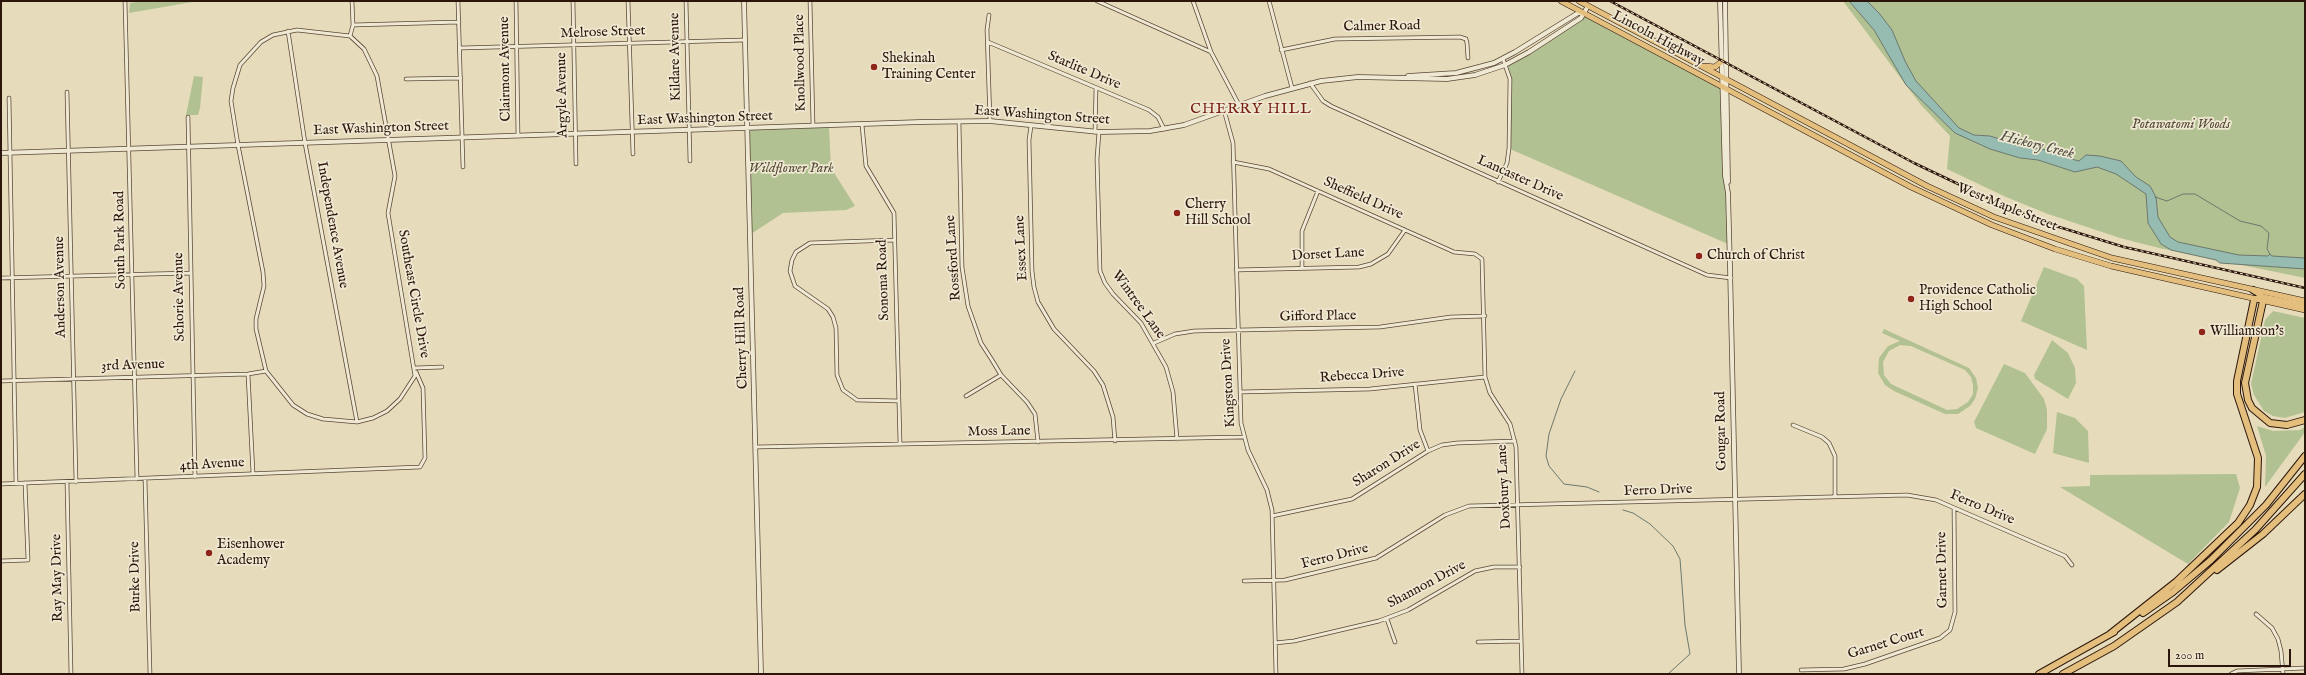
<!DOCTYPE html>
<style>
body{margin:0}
#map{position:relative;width:2306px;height:675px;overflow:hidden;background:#e6dbba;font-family:"IM FELL English",serif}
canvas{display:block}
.frame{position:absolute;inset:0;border:2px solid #2c160c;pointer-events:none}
.scale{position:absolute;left:2168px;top:649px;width:123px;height:18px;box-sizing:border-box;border:2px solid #2c160c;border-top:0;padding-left:5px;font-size:12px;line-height:14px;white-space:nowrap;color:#2c160c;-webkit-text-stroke:3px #efe8d2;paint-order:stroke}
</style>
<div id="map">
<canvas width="2306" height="675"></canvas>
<div class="frame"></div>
<div class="scale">200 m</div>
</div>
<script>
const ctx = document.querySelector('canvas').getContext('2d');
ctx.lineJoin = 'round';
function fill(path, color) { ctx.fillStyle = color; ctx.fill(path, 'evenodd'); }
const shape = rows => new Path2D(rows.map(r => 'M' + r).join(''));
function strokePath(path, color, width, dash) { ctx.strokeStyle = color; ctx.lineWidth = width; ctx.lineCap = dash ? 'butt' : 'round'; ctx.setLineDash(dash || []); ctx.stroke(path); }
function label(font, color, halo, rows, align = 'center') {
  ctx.font = font + ' "IM FELL English",serif'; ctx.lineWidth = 3.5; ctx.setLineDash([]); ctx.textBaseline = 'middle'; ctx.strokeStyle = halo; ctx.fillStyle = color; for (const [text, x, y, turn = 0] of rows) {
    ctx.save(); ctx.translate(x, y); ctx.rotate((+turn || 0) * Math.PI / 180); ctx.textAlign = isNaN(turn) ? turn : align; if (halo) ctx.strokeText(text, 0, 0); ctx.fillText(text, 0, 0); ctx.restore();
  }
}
fill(shape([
 [142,1,198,1,129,13,130,3],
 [1843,1,2305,1,2305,278,2159,248,2120,238,2048,214,2006,197,1947,169,1950,136,1921,105],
 [1583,16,1721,88,1728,244,1510,149,1511,77,1508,66],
 [194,76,203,77,200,108,198,115,186,115],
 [829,127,831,168,855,206,846,210,783,213,751,234,749,129],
 [2044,267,2077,279,2084,286,2087,350,2021,321],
 [2273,311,2305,318,2305,412,2285,418,2273,416,2264,411,2254,395,2251,384,2265,320],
 [1884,329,1969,368,1976,378,1978,388,1975,399,1970,406,1958,414,1945,414,1894,391,1885,385,1878,373,1879,358,1888,346,1900,341,1882,333],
 [1900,345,1911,346,1965,370,1971,377,1973,385,1973,394,1968,402,1957,409,1947,410,1891,384,1884,375,1883,362,1889,351],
 [2052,340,2068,353,2075,368,2076,383,2068,399,2035,379,2034,375],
 [2004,364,2025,373,2044,399,2047,410,2047,429,2035,454,1976,428,1974,422],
 [2057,412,2075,418,2088,431,2089,463,2053,453],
 [2257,426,2273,431,2300,430,2305,427,2305,432,2265,487,2266,456],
 [2236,474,2240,488,2229,522,2188,564,2060,487,2090,486,2090,475]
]), '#b2c192');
const water = shape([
 [1849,1,1867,1,1879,13,1892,30,1905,61,1916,81,1959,128,1974,135,1990,136,2023,146,2058,152,2075,160,2079,161,2086,155,2100,156,2121,161,2136,177,2150,186,2156,197,2158,217,2170,237,2178,242,2239,255,2268,256,2270,254,2272,256,2305,258,2305,269,2220,263,2216,260,2171,250,2161,244,2148,223,2146,194,2116,174,2097,167,2075,172,2038,160,2020,158,1990,149,1955,133,1906,85,1874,30,1849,1]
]);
fill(water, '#96bbb0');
strokePath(water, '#6c796e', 1);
strokePath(shape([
 [2155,197,2167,201,2183,194,2195,194,2240,221,2261,226,2269,233,2267,249,2270,254],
 [1575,371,1561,399,1549,434,1546,456,1549,466,1564,484,1587,487,1599,492],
 [1623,510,1633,513,1650,524,1673,546,1680,559,1685,625,1690,654,1668,674]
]), '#6c796e', 1);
const minor = shape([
 [125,1,137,479],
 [458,1,463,167],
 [516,1,518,136],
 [573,1,576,164],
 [628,1,633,154],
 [686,1,690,161],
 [810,1,813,125],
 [1097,1,1211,52],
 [1193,1,1211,52,1239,105],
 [1269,1,1292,88],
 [989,15,987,30,990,121],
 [353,25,459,22],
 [297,30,350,36,364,49,377,76,395,176,388,213,415,376,400,399,387,411,373,418,357,422,323,419,307,414,293,405,266,371,256,329,256,319,264,286,263,272,238,145,231,101,233,88,240,65,261,42,273,35,297,30],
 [288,31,305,143,357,422],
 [350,36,353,25,352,1],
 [988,42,1149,110,1158,117,1164,129],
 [461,48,745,40],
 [1281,50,1335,39,1460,37,1466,39,1467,43,1468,58],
 [406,79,461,78],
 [1310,83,1323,101,1331,106,1707,275,1731,278],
 [67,92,76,482],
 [9,98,16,483],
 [1224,110,1233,143,1241,423,1248,450,1267,490,1272,510,1276,674],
 [188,117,195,477],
 [959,122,962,267,968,306,981,343,992,360,1001,375,1027,402,1035,414,1038,442],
 [862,125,866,166,894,213,900,443],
 [1031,126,1029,140,1032,271,1034,287,1038,302,1054,329,1094,371,1103,385,1113,417,1115,441],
 [1095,132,1096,88],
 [1099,132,1097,159,1100,271,1105,283,1113,294,1141,323,1166,367,1173,392,1177,439],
 [1233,162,1269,169,1454,252,1475,254,1482,259,1485,377,1490,393,1510,424,1516,447,1522,674],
 [1498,182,1507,163,1509,148,1510,79,1503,59],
 [894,240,810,243,796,252,792,260,790,271,795,286,828,309,833,317,836,328,837,375,843,390,857,400,899,401],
 [1302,267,1302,231,1318,191],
 [1236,270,1359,267,1371,264,1388,254,1405,230],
 [1,278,190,273],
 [1154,343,1175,334,1194,331,1380,327,1451,317,1485,316],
 [415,368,442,367],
 [248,374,253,474],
 [1,381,248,374,266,371],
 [1415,384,1420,430,1428,451],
 [1240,392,1370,389,1485,377],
 [966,396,1001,375],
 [1793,425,1822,437,1829,443,1835,456,1835,497],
 [756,447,1243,437],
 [145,479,150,674],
 [67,482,71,674],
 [1,484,420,467,425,458,423,388,416,372],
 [1272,516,1352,499,1428,451,1442,445,1457,443,1515,441],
 [1,561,28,560,25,483],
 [1244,581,1285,580,1376,558,1445,515,1469,506,1907,495,1936,500,2065,556,2072,565],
 [2256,614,2272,628,2278,639,2281,651,2283,674],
 [1387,619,1395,642],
 [1478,642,1521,641],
 [1275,643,1294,641,1379,621,1408,610,1475,571,1494,567,1520,567],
 [1801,670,1844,669,1865,664,1940,638,1950,630,1955,612,1954,508],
 [2231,674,2237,671,2305,668]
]);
const tertiary = shape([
 [744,1,761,674],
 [1720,1,1725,176,1728,193,1730,267,1739,674],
 [1725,1,1728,182],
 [1408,76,1456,73,1494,63,1515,52,1578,13,1583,13],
 [1,153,921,122,990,121,1099,132,1150,131,1184,125,1265,96,1321,81,1358,77,1447,79,1475,75,1505,65,1529,52,1581,18,1588,6]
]);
const primary = shape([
 [1561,1,1911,187,1992,225,2055,249,2111,266,2305,310],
 [1579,1,1927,186,1994,217,2112,258,2305,301],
 [1705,66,1715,67,1722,61]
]);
const motorway = shape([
 [2253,290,2260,294,2263,301,2245,383,2248,400,2252,408,2270,423,2287,425,2305,420],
 [2217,570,2263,534,2305,494],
 [2143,613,2173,592,2211,560,2266,505,2305,456],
 [2110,634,2177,581,2238,523,2250,505,2257,487,2258,458,2237,394,2237,381,2254,300,2261,297,2305,306],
 [2039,674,2114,632],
 [2063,674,2114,646,2177,602,2255,530,2305,474]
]);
strokePath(minor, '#5a4738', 4.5);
strokePath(tertiary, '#5a4738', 5.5);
strokePath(primary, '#2c160c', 6);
strokePath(motorway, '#2c160c', 8);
strokePath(minor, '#efe8d2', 3);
strokePath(tertiary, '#efe8d2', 4);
strokePath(primary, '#e3be7d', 5);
strokePath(motorway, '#e3be7d', 6);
const rail = shape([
 [1610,1,1914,163,2013,210,2059,227,2124,247,2305,288]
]);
strokePath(rail, '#2c160c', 2.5);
strokePath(rail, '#efe8d2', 1, [3]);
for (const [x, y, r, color] of [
 [874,67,4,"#8f2418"],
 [1177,213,4,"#8f2418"],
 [1699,256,4,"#8f2418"],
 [1911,299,4,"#8f2418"],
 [2202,332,4,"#8f2418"],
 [209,553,4,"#8f2418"]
]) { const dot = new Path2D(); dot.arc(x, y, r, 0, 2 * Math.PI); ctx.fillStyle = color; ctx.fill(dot); strokePath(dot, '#efe8d2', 1.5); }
label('14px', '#2c160c', '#efe8d2', [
 ["Calmer Road",1382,27,-1],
 ["Melrose Street",603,33,-2],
 ["Lincoln Highway",1658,39,28],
 ["Kildare Avenue",676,57,-91],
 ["Knollwood Place",801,63,-91],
 ["Clairmont Avenue",506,69,-91],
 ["Starlite Drive",1084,71,23],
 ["Argyle Avenue",563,95,-91],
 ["East Washington Street",1042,116,4],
 ["East Washington Street",705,119,-2],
 ["East Washington Street",381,129,-2],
 ["Lancaster Drive",1520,179,24],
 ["Sheffield Drive",1363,199,24],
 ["West Maple Street",2007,208,22],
 ["Independence Avenue",332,225,80],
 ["South Park Road",121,240,-91],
 ["Essex Lane",1022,248,-93],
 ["Dorset Lane",1328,255,-3],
 ["Rossford Lane",954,258,-94],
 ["Sonoma Road",884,280,-92],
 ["Anderson Avenue",61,287,-91],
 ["Southeast Circle Drive",413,294,80],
 ["Schorie Avenue",180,297,-91],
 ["Wintree Lane",1138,305,54],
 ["Gifford Place",1318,317,-1],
 ["Cherry Hill Road",742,338,-92],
 ["3rd Avenue",133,366,-2],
 ["Rebecca Drive",1362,376,-4],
 ["Kingston Drive",1229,383,-93],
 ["Gougar Road",1722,431,-91],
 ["Moss Lane",999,432,-1],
 ["Sharon Drive",1387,464,-32],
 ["4th Avenue",212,465,-3],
 ["Doxbury Lane",1505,487,-93],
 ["Ferro Drive",1658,491,-2],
 ["Ferro Drive",1982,508,23],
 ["Ferro Drive",1335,557,-14],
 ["Garnet Drive",1943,570,-91],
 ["Burke Drive",136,577,-91],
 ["Ray May Drive",58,578,-91],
 ["Shannon Drive",1427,585,-28],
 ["Garnet Court",1886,644,-17]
]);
label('14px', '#2c160c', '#efe8d2', [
 ["Shekinah",882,59],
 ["Training Center",882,75],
 ["Cherry",1185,205],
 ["Hill School",1185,221],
 ["Church of Christ",1707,256],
 ["Providence Catholic",1919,291],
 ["High School",1919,307],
 ["Williamson's",2210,332],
 ["Eisenhower",217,545],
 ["Academy",217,561]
], 'left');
label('italic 14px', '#544934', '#efe8d2', [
 ["Potawatomi Woods",2181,125],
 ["Wildflower Park",791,169]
]);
ctx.letterSpacing = '1px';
label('15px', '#7a1f14', '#efe8d2', [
 ["CHERRY HILL",1251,110]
]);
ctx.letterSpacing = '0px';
label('italic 15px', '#515045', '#efe8d2', [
 ["Hickory Creek",2037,146,14]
]);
</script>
